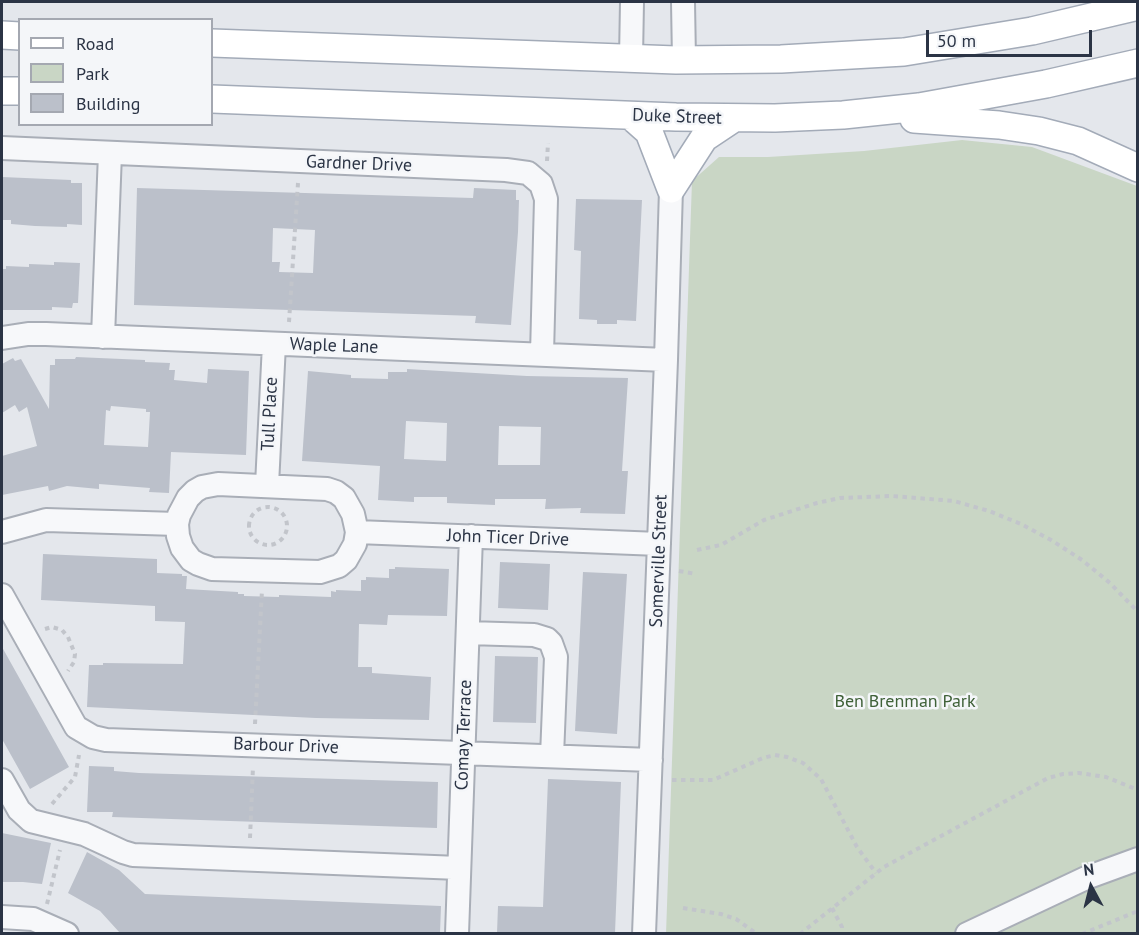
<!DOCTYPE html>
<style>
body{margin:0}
#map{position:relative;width:1139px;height:935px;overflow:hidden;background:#e4e7ec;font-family:"PT Sans",sans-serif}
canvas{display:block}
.frame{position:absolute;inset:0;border:3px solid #2b3445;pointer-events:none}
.legend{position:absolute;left:18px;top:18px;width:195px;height:108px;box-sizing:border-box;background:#f4f6f9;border:2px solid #a4a8b1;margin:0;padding:8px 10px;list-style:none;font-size:18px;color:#2b3445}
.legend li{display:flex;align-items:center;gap:12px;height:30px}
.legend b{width:30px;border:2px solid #a4a8b1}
.north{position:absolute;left:1061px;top:857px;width:60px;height:60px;-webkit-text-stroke:4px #f4f6f9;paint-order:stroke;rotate:353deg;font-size:16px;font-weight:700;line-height:24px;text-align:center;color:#2b3445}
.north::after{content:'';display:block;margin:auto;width:21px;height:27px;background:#2b3445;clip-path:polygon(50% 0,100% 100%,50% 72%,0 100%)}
.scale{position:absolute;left:926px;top:30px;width:166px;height:27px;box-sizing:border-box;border:3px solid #2b3445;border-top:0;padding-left:8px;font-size:18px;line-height:21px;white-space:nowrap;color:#2b3445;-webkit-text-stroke:4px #f4f6f9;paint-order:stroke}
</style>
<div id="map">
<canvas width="1139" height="935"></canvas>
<div class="frame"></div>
<ul class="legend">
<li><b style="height:8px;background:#fff"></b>Road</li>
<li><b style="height:16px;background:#c9d6c5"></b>Park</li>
<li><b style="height:16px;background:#bbc0ca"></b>Building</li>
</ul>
<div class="north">N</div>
<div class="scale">50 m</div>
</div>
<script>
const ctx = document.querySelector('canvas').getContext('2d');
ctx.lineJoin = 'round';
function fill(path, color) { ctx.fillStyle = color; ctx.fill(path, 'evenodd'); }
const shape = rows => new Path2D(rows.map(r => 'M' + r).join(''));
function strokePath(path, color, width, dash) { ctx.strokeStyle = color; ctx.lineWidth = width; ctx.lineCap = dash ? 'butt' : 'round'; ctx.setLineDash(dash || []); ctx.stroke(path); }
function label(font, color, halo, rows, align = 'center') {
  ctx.font = font + ' "PT Sans",sans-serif'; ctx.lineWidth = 5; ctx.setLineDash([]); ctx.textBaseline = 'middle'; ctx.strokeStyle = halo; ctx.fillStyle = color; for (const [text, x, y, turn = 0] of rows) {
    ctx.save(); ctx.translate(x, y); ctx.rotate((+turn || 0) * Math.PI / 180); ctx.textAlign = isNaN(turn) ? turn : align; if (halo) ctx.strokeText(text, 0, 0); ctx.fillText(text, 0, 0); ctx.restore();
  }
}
fill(shape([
 [962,140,1032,147,1137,186,1137,933,666,934,692,181,719,157,768,157,864,151]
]), '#c9d6c5');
fill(shape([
 [2,177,71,180,71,183,82,183,82,225,67,224,67,227,35,226,11,224,11,220,2,220],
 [137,188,473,198,474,188,516,190,516,200,519,200,518,232,511,325,475,323,476,316,134,305],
 [273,228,315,230,313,273,279,272,280,262,272,262],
 [576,199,642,200,636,321,617,320,617,324,597,324,597,320,579,319,581,251,574,250],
 [54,262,80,263,78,303,73,303,72,308,52,307,52,310,2,310,2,269,6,269,6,266,29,267,29,264,54,265],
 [76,357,145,360,145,362,170,363,169,370,175,370,174,380,207,383,208,369,249,371,246,455,171,452,169,493,149,492,150,488,99,484,99,489,67,486,49,491,48,486,2,495,2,456,37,446,27,407,19,412,15,405,2,413,2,364,13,358,15,361,21,359,49,409,50,365,55,365,55,359,75,359],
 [111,406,146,409,146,412,150,412,148,447,104,445,106,410,110,411],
 [407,369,527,376,628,378,622,471,628,471,625,514,580,513,581,508,545,509,546,499,495,499,495,505,447,503,447,497,414,497,414,502,378,500,380,466,302,461,308,371,351,375,351,378,388,379,388,372,407,372],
 [406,421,447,423,446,461,404,459],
 [499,426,541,427,540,465,498,465],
 [43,554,157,559,157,573,182,574,182,576,187,576,186,589,238,592,238,594,244,594,244,596,279,597,279,595,331,597,331,591,336,592,336,590,361,591,361,580,366,580,366,577,389,578,389,569,395,569,395,567,449,569,447,616,388,615,387,625,359,624,358,667,372,667,372,673,431,677,429,720,316,718,87,707,89,665,103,665,103,663,183,664,185,622,155,621,155,606,41,600],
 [500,562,550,564,548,610,498,608],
 [583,572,627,574,617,734,575,731],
 [2,647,69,767,30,789,2,739],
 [495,656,538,657,536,723,493,722],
 [89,766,114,767,114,771,139,773,438,782,437,828,112,817,113,812,87,812],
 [548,779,621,782,615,933,497,933,498,906,543,907],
 [2,833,51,843,42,884,23,882,2,882],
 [87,852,119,870,145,894,441,906,440,933,120,933,100,911,68,893]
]), '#bbc0ca');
const minor = shape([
 [683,2,684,60],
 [631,58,632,2],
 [2,148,506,170,528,173,541,184,546,199,542,354],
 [103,337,110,153],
 [2,338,28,334,46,334,666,360],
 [218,484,327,489,336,492,344,498,353,514,357,532,355,544,346,560,339,566,320,572,212,569,198,564,191,560,182,548,178,536,177,524,179,515,188,498,195,491,202,487,218,484],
 [267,485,274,344],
 [2,532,46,520,177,524],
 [357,532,659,544],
 [2,595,76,727,93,737,106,740,651,760],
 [468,633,534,635,547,639,551,643,556,657,552,756],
 [2,780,19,810,31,821,84,834,123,852,133,855,459,868],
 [2,917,33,919,67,934],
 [457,934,471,536],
 [644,934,666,360,671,189],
 [967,934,1086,878,1138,859]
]);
const major = shape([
 [2,35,20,36],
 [212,43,676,60,781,59,904,52,1032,31,1138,6],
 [2,91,20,91],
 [212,99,676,117,775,118,843,115,919,107,1046,84,1138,63],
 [631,116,649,132,671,189],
 [914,119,999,125,1039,131,1078,141,1138,168],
 [671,189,704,138,734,118]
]);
strokePath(minor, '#a9aeb7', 26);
strokePath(major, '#a3abb8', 30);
strokePath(shape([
 [547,161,548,143],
 [289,322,298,183],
 '249 526a19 19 0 1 1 38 0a19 19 0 1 1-38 0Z',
 [697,550,721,545,764,520,817,503,840,498,892,496,954,501,989,511,1021,524,1051,540,1082,560,1110,583,1138,612],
 [679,571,696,574],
 [45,629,52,627,62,630,68,637,75,654,74,662,68,671],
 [255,724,262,590],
 [672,780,713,780,763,758,775,755,787,757,803,763,821,779,857,847,876,873],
 [52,804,75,777,79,755],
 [250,838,253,767],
 [47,904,60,850],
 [683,908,721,914,736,919,757,934],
 [832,908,842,927,842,934],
 [800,934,884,867,1048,778,1063,774,1079,773,1106,777,1138,790],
 [1082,934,1138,911]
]), '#c2c5cb', 4, [4.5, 4.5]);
strokePath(minor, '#f7f8fa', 22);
strokePath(major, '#fff', 27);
label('18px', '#2b3445', '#f4f6f9', [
 ["Duke Street",677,117,2],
 ["Gardner Drive",359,164,2],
 ["Waple Lane",334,346,2],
 ["Tull Place",270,414,-87],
 ["John Ticer Drive",508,538,2],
 ["Somerville Street",659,561,-88],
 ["Comay Terrace",464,735,-88],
 ["Barbour Drive",286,746,2]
]);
label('18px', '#3f6138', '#f4f6f9', [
 ["Ben Brenman Park",905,702]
]);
</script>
